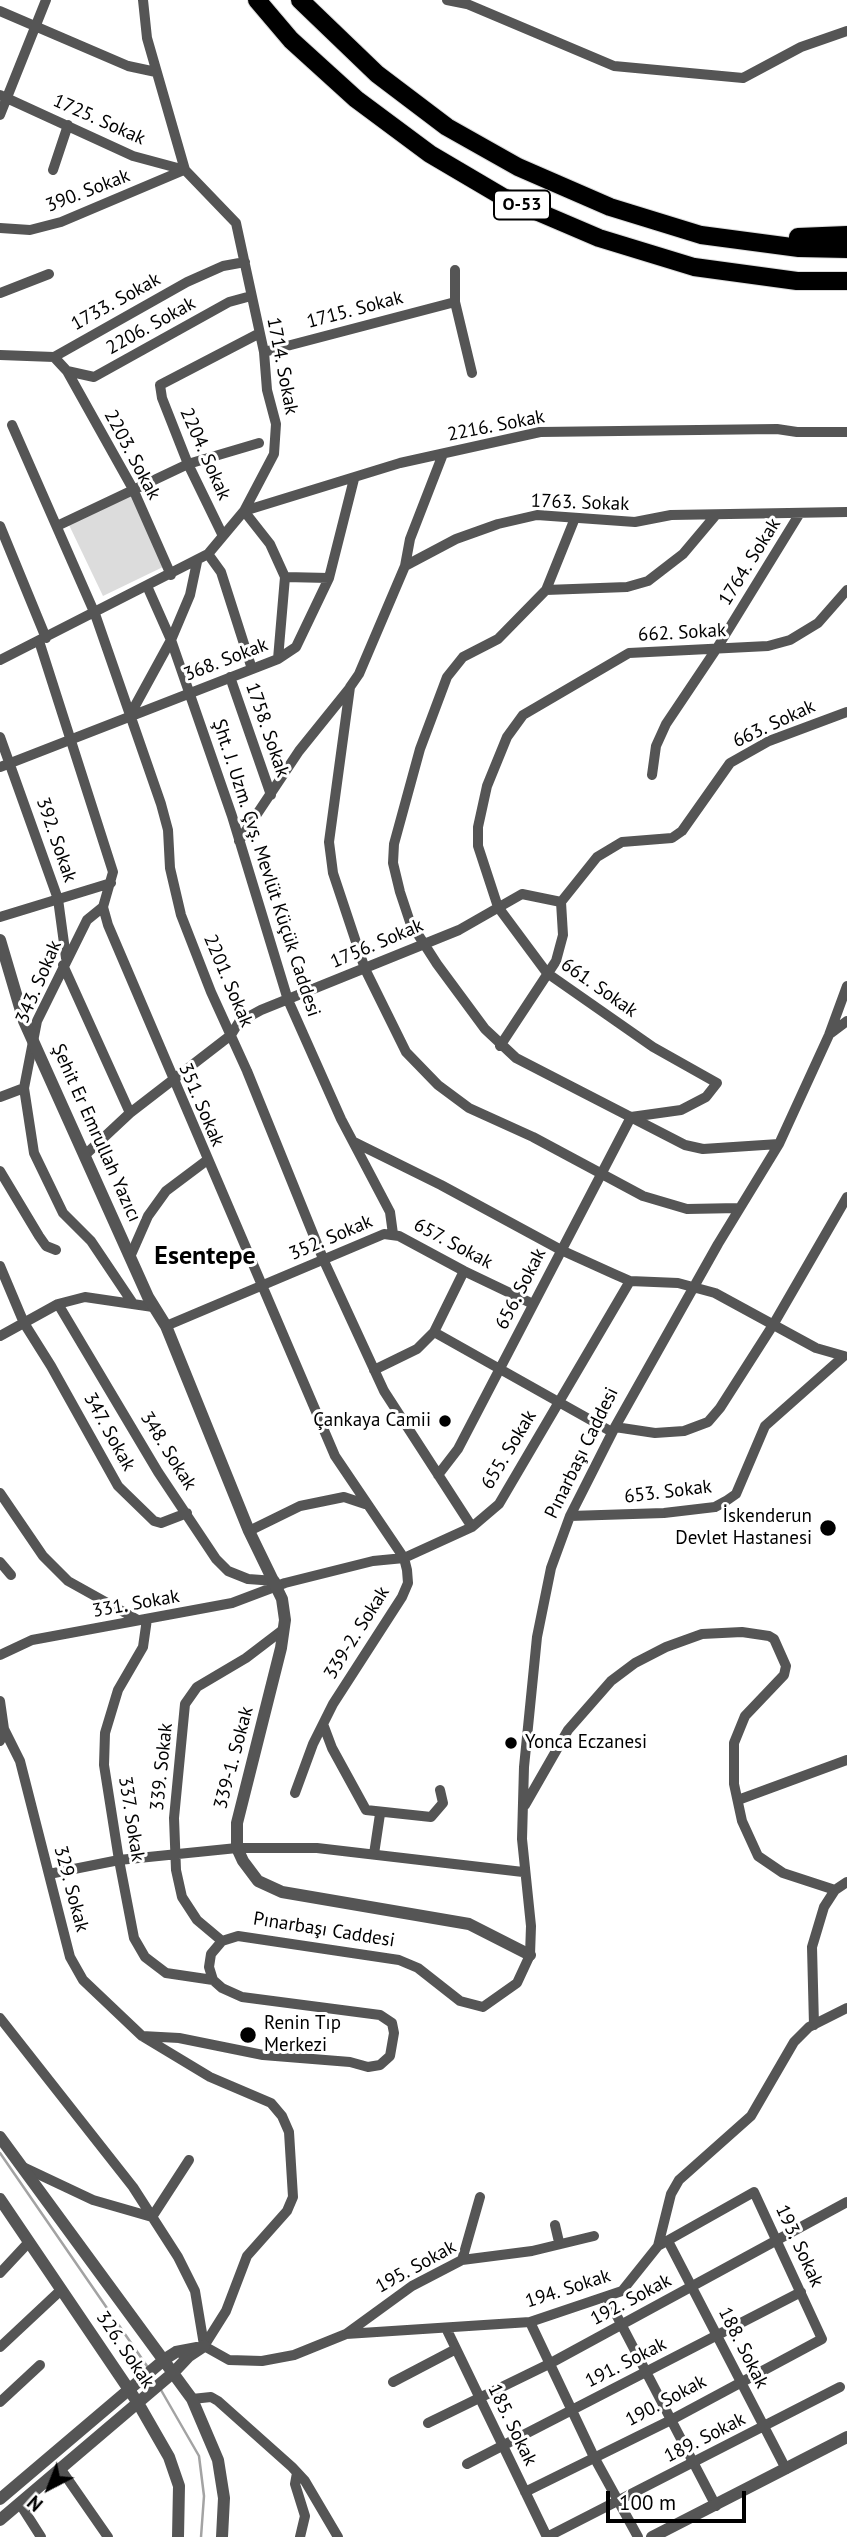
<!DOCTYPE html>
<meta charset="utf-8">
<style>
body{margin:0}
#map{position:relative;width:847px;height:2537px;overflow:hidden;background:#fff;font-family:"PT Sans",sans-serif}
canvas{display:block}
.north{position:absolute;left:14px;top:2453px;width:70px;height:70px;-webkit-text-stroke:5px #fff;paint-order:stroke;rotate:222deg;font-size:19px;font-weight:700;line-height:28px;text-align:center;color:#000}
.north::after{content:'';display:block;margin:auto;width:24px;height:32px;background:#000;clip-path:polygon(50% 0,100% 100%,50% 72%,0 100%)}
.scale{position:absolute;left:606px;top:2491px;width:140px;height:32px;box-sizing:border-box;border:4px solid #000;border-top:0;padding-left:9px;font-size:21px;line-height:24px;white-space:nowrap;color:#000;-webkit-text-stroke:5px #fff;paint-order:stroke}
</style>
<div id="map">
<canvas width="847" height="2537"></canvas>
<div class="north">N</div>
<div class="scale">100 m</div>
</div>
<script>
const ctx = document.querySelector('canvas').getContext('2d');
ctx.lineJoin = 'round';
function fill(path, color) { ctx.fillStyle = color; ctx.fill(path, 'evenodd'); }
const shape = rows => new Path2D(rows.map(r => 'M' + r).join(''));
function strokePath(path, color, width, dash) { ctx.strokeStyle = color; ctx.lineWidth = width; ctx.lineCap = dash ? 'butt' : 'round'; ctx.setLineDash(dash || []); ctx.stroke(path); }
function label(font, color, halo, rows, align = 'center') {
  ctx.font = font + ' "PT Sans",sans-serif'; ctx.lineWidth = 6; ctx.setLineDash([]); ctx.textBaseline = 'middle'; ctx.strokeStyle = halo; ctx.fillStyle = color; for (const [text, x, y, turn = 0] of rows) {
    ctx.save(); ctx.translate(x, y); ctx.rotate((+turn || 0) * Math.PI / 180); ctx.textAlign = isNaN(turn) ? turn : align; if (halo) ctx.strokeText(text, 0, 0); ctx.fillText(text, 0, 0); ctx.restore();
  }
}
fill(shape([
 [131,495,165,566,103,596,69,525]
]), '#dcdcdc');
strokePath(shape([
 [0,2153,149,2369],
 [161,2390,199,2456,204,2496,201,2537]
]), '#a3a3a3', 2.5);
const motorway = shape([
 [257,0,291,40,356,99,430,154,503,197,599,238,694,267,797,281,847,281],
 [300,0,377,74,447,127,518,167,610,207,701,235,799,248,847,249],
 [798,237,847,235]
]);
strokePath(motorway, '#dbdbdb', 20);
strokePath(shape([
 [447,0,467,4,614,66,743,78,801,47,847,31],
 [0,11,128,66,156,72],
 [0,95,133,156,185,170],
 [0,115,46,0],
 [53,170,68,125],
 [0,228,30,230,61,222,184,170],
 [455,270,455,302,472,373],
 [0,293,49,274],
 [264,352,455,302],
 [0,355,54,357,187,282,223,266,245,262],
 [54,357,67,371,133,489,171,575],
 [67,371,94,377,229,302,251,296],
 [12,425,95,614,161,804,168,830,170,868,181,915,211,992,247,1071,324,1261,384,1391,472,1527],
 [443,454,410,539,405,566,359,674,350,687,329,842,333,873,365,969,406,1052,438,1085,469,1108,533,1137,643,1196,687,1209,739,1208],
 [575,518,546,590,498,639,463,657,447,677,420,749,394,844,393,863,400,892,410,922,437,964,485,1029,516,1058,685,1145,703,1149,779,1144],
 [0,526,46,638],
 [57,526,188,464,259,443],
 [223,536,188,464,162,398,160,385,258,334],
 [208,554,221,572,252,669],
 [405,566,456,539,498,524,537,515,635,522,671,515,847,512],
 [285,577,329,578],
 [147,586,171,640,232,816,288,1000,341,1119,390,1212,393,1234],
 [546,590,627,587,648,581,683,554,715,516],
 [39,641,113,872,103,907,108,925,335,1456,404,1558,407,1570,408,1583,402,1597,333,1704,313,1744,295,1793],
 [278,659,285,577,270,544,244,511,400,463,540,432,777,429,797,432,847,432],
 [0,660,208,554,244,511,274,454,276,424,267,390,264,352,236,223,185,170,147,38,143,0],
 [230,677,271,795],
 [130,715,171,640,190,595,197,562],
 [0,737,58,899,66,958],
 [0,767,278,659,296,647,329,578,354,479],
 [652,775,656,746,666,724,717,648,800,513],
 [239,841,299,751,349,689],
 [103,907,87,920,37,1021,24,1088,34,1153,63,1213,91,1241,132,1302],
 [0,917,111,883],
 [63,965,130,1113],
 [831,1033,847,1021],
 [500,1046,556,961,563,935,561,902,597,857,622,842,672,838,682,831,730,763,769,741,847,712],
 [0,1097,24,1088],
 [354,1142,441,1185,561,1250,614,1274,630,1281,678,1283,715,1293,816,1348,844,1356,765,1426,736,1494,726,1501,715,1507,664,1513,570,1516],
 [85,1155,130,1113,231,1035,239,1022,261,1010,459,930,522,894,561,902],
 [0,1171,39,1236,46,1246,56,1250],
 [130,1257,148,1216,166,1191,206,1161],
 [0,1266,24,1323,51,1366,118,1486,154,1521,161,1523,187,1513],
 [58,1304,158,1472,216,1559,228,1571,248,1579,275,1581],
 [166,1326,384,1234,399,1236,464,1271,533,1304],
 [434,1332,612,1432],
 [0,1336,58,1304,85,1297,153,1307],
 [374,1370,417,1349,434,1332,464,1271],
 [615,1427,655,1433,684,1431,708,1422,720,1408,773,1325,847,1197],
 [438,1475,458,1449,631,1117,681,1110,706,1097,717,1083,653,1047,547,973,498,907,478,846,478,827,487,786,507,737,523,715,629,653,768,646,790,640,818,623,847,590],
 [0,1493,43,1556,68,1581,138,1620],
 [249,1531,300,1506,344,1497,365,1504],
 [0,1562,11,1575],
 [147,1619,143,1647,118,1690,105,1733,104,1765,119,1860,134,1938,145,1957,166,1973,213,1980],
 [0,1655,32,1640,232,1603,285,1583,373,1561,404,1558,472,1527,499,1504,630,1281],
 [0,1701,4,1729,0,1741],
 [323,1724,332,1748,366,1810,431,1817,443,1803,440,1790],
 [4,1729,20,1761,70,1957,83,1980,142,2036],
 [738,1800,847,1760],
 [525,1805,568,1730,611,1681,635,1663,666,1647,702,1634,742,1632,769,1636,774,1639,786,1666,784,1675,745,1716,734,1743,734,1784,742,1821,758,1856,783,1873,835,1890],
 [374,1854,380,1814],
 [49,1874,119,1860,237,1848,317,1848,523,1872],
 [222,1941,197,1920,182,1897,176,1870,174,1818,185,1704,197,1687,246,1658,284,1629],
 [0,2018,133,2187,178,2257,195,2291,204,2345],
 [814,2025,812,1947,824,1907,835,1890,847,1882],
 [23,2167,93,2200,152,2217,189,2160],
 [555,2225,559,2242],
 [669,2243,786,2469],
 [462,2260,480,2197],
 [0,2273,29,2242],
 [607,2297,716,2506],
 [530,2322,594,2457,638,2537],
 [446,2328,547,2537],
 [346,2334,412,2286,462,2260,532,2251,594,2236],
 [204,2346,226,2311,247,2256,287,2211,293,2197,289,2132,282,2116,271,2103,210,2077,142,2036,179,2038,263,2055,350,2062,368,2067,380,2065,390,2056,394,2033,392,2023,380,2015,242,1997,222,1988,213,1980,209,1967,211,1954,222,1941,238,1936,399,1960,418,1968,460,2001,483,2007,517,1983,530,1955,531,1926,522,1839,524,1767,537,1637,551,1568,570,1516,615,1427,718,1244,779,1144,829,1035,847,986],
 [204,2346,229,2360,262,2361,294,2355,346,2334,530,2322,622,2291,658,2246,671,2194,679,2180,751,2116,794,2042,809,2027,847,2008],
 [0,2347,61,2290],
 [393,2382,456,2349],
 [192,2399,211,2397,218,2401,292,2467,305,2481,338,2537],
 [0,2402,40,2365],
 [428,2423,549,2364,847,2202],
 [467,2464,801,2292],
 [60,2468,108,2537],
 [297,2473,295,2484,305,2516,300,2537],
 [525,2492,671,2420,822,2339,754,2192,658,2246],
 [20,2504,41,2537],
 [547,2537,840,2387]
]), '#555', 10);
strokePath(shape([
 [0,940,24,1021,148,1297,166,1326,249,1531,282,1599,285,1620,281,1648,237,1823,237,1848,243,1861,258,1881,282,1892,469,1924,530,1955],
 [0,2137,192,2399,218,2460,224,2498,222,2537],
 [0,2199,138,2403,169,2457,179,2486,178,2537],
 [0,2499,165,2359,176,2352,197,2348],
 [0,2520,174,2372,189,2356,204,2346],
 [652,2537,847,2437]
]), '#555', 12);
strokePath(motorway, '#000', 18);
for (const [x, y, r, color] of [
 [445,1421,7,"#000"],
 [828,1528,9,"#000"],
 [511,1743,7,"#000"],
 [248,2035,9,"#000"]
]) { const dot = new Path2D(); dot.arc(x, y, r, 0, 2 * Math.PI); ctx.fillStyle = color; ctx.fill(dot); strokePath(dot, '#fff', 2.5); }
for (const [x, y, w] of [
 [522,205,56]
]) { const box = new Path2D(); box.roundRect(x - w / 2, y - 14.5, w, 29, 5); ctx.fillStyle = '#fff'; ctx.fill(box); strokePath(box, '#000', 2); }
label('bold 18px', '#000', null, [
 ["O-53",522,205]
]);
label('19px', '#000', '#fff', [
 ["1725. Sokak",99,120,24],
 ["390. Sokak",88,191,-21],
 ["1733. Sokak",116,302,-29],
 ["1715. Sokak",355,310,-15],
 ["2206. Sokak",151,326,-29],
 ["1714. Sokak",282,366,79],
 ["2216. Sokak",496,426,-11],
 ["2204. Sokak",205,454,66],
 ["2203. Sokak",132,455,62],
 ["1763. Sokak",580,503,2],
 ["1764. Sokak",750,562,-58],
 ["662. Sokak",682,633,-3],
 ["368. Sokak",226,660,-21],
 ["663. Sokak",774,724,-25],
 ["1758. Sokak",267,730,71],
 ["392. Sokak",56,840,71],
 ["Şht. J. Uzm. Çvş. Mevlüt Küçük Caddesi",266,868,72],
 ["1756. Sokak",377,944,-23],
 ["2201. Sokak",228,981,67],
 ["343. Sokak",39,982,-67],
 ["661. Sokak",599,988,35],
 ["351. Sokak",201,1105,67],
 ["Şehit Er Emrullah Yazıcı",96,1133,66],
 ["352. Sokak",331,1238,-23],
 ["657. Sokak",453,1244,28],
 ["656. Sokak",521,1289,-63],
 ["347. Sokak",109,1432,61],
 ["655. Sokak",509,1450,-59],
 ["348. Sokak",168,1451,58],
 ["Pınarbaşı Caddesi",582,1453,-64],
 ["653. Sokak",668,1492,-7],
 ["331. Sokak",136,1604,-10],
 ["339-2. Sokak",357,1633,-58],
 ["339-1. Sokak",234,1758,-75],
 ["339. Sokak",162,1767,-84],
 ["337. Sokak",131,1819,81],
 ["329. Sokak",71,1889,75],
 ["Pınarbaşı Caddesi",324,1930,9],
 ["193. Sokak",799,2246,65],
 ["195. Sokak",416,2267,-29],
 ["194. Sokak",568,2289,-18],
 ["192. Sokak",631,2300,-28],
 ["188. Sokak",743,2348,63],
 ["326. Sokak",125,2350,56],
 ["191. Sokak",626,2363,-27],
 ["190. Sokak",666,2401,-28],
 ["185. Sokak",512,2425,64],
 ["189. Sokak",705,2438,-27]
]);
label('19px', '#000', '#fff', [
 ["Çankaya Camii",431,1421],
 ["İskenderun",812,1517],
 ["Devlet Hastanesi",812,1539],
 ["Yonca Eczanesi",525,1743,"left"],
 ["Renin Tıp",264,2024,"left"],
 ["Merkezi",264,2046,"left"]
], 'right');
label('bold 26px', '#000', '#fff', [
 ["Esentepe",205,1257]
]);
</script>
